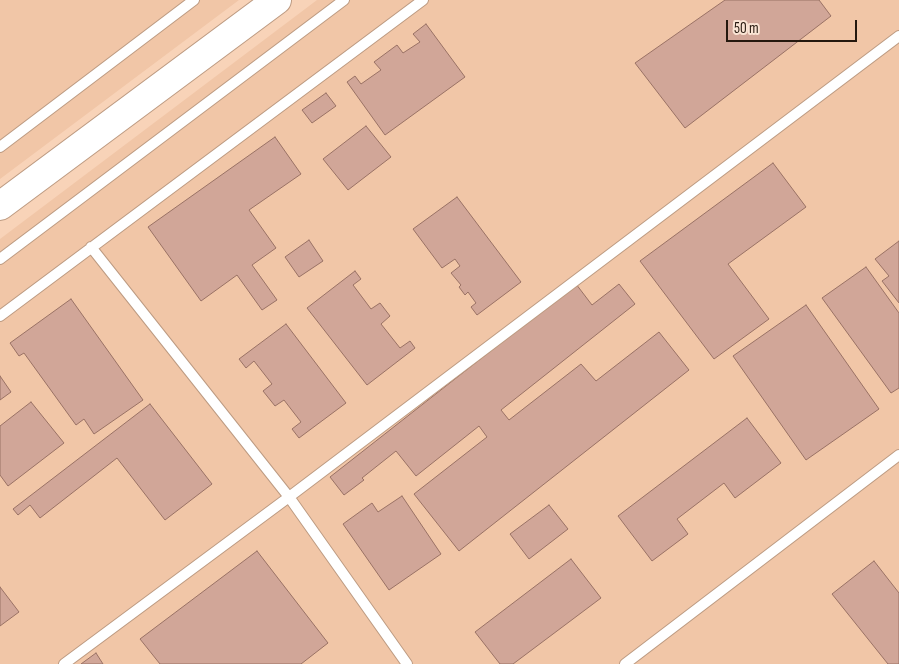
<!DOCTYPE html>
<style>
body{margin:0}
#map{position:relative;width:899px;height:664px;overflow:hidden;background:#f8d3b8;font-family:"Sofia Sans Condensed",sans-serif}
canvas{display:block}
.scale{position:absolute;left:726px;top:20px;width:131px;height:22px;box-sizing:border-box;border:2px solid #25180e;border-top:0;padding-left:6px;font-size:15px;line-height:18px;white-space:nowrap;color:#25180e;-webkit-text-stroke:4px #fae4d4;paint-order:stroke}
</style>
<div id="map">
<canvas width="899" height="664"></canvas>
<div class="scale">50 m</div>
</div>
<script>
const ctx = document.querySelector('canvas').getContext('2d');
ctx.lineJoin = 'round';
function fill(path, color) { ctx.fillStyle = color; ctx.fill(path, 'evenodd'); }
const shape = rows => new Path2D(rows.map(r => 'M' + r).join(''));
function strokePath(path, color, width, dash) { ctx.strokeStyle = color; ctx.lineWidth = width; ctx.lineCap = dash ? 'butt' : 'round'; ctx.setLineDash(dash || []); ctx.stroke(path); }
fill(shape([
 [0,0,239,0,0,179],
 [317,0,899,0,899,664,0,664,0,239]
]), '#f1c6a7');
const building = shape([
 [725,0,819,0,831,16,685,128,635,63,725,0],
 [426,24,465,77,385,135,347,82,355,76,361,84,381,70,374,62,397,45,403,53,420,42,413,34,426,24],
 [326,93,336,106,312,123,302,110,326,93],
 [366,126,391,157,348,190,323,159,366,126],
 [275,137,301,174,249,210,276,248,252,265,277,300,262,310,237,275,201,301,148,227,275,137],
 [773,163,806,207,728,264,769,319,714,359,640,261,773,163],
 [457,197,521,282,477,315,471,307,476,303,468,292,465,295,459,287,461,285,451,273,460,266,455,259,442,268,413,229,457,197],
 [309,240,323,261,299,277,285,257,309,240],
 [899,241,899,303,882,281,889,276,875,259,899,241],
 [866,267,899,313,899,388,891,393,822,298,866,267],
 [355,271,361,279,353,285,371,309,380,303,390,316,381,324,400,348,410,341,415,348,367,385,307,308,355,271],
 [576,284,592,305,619,284,635,304,501,410,509,420,581,364,596,381,659,332,689,370,459,551,414,494,487,437,479,426,416,476,396,451,362,478,364,480,344,495,330,477,576,284],
 [71,299,143,400,94,434,84,419,76,425,24,353,19,356,10,343,71,299],
 [806,305,879,409,806,460,733,356,806,305],
 [286,324,346,403,299,438,292,429,301,422,284,400,275,406,263,391,272,384,254,361,246,368,239,359,286,324],
 [0,376,11,392,0,400,0,376],
 [31,402,64,443,8,486,0,475,0,426,31,402],
 [150,404,212,484,165,520,117,458,40,518,30,505,18,515,13,509,150,404],
 [747,418,781,463,735,498,724,483,677,519,688,534,652,561,618,516,747,418],
 [402,496,441,554,389,590,343,524,372,503,378,512,402,496],
 [549,505,568,529,529,559,510,534,549,505],
 [257,551,328,643,301,664,160,664,140,639,257,551],
 [571,559,601,598,513,664,500,664,475,632,571,559],
 [874,561,899,593,899,664,888,664,832,594,874,561],
 [0,587,19,612,0,626,0,587],
 [96,653,103,664,81,664,96,653]
]);
fill(building, '#d1a698');
strokePath(building, '#9a7265', 1);
const lane = shape([
 [0,147,194,0],
 [91,247,289,497,407,664],
 [0,259,344,0],
 [0,316,423,0],
 [64,664,289,497,899,36],
 [625,664,899,455]
]);
const secondary = shape([
 [0,206,277,0]
]);
strokePath(lane, '#bd9b82', 12);
strokePath(secondary, '#bd9b82', 30);
strokePath(lane, '#fff', 10);
strokePath(secondary, '#fff', 28);
</script>
